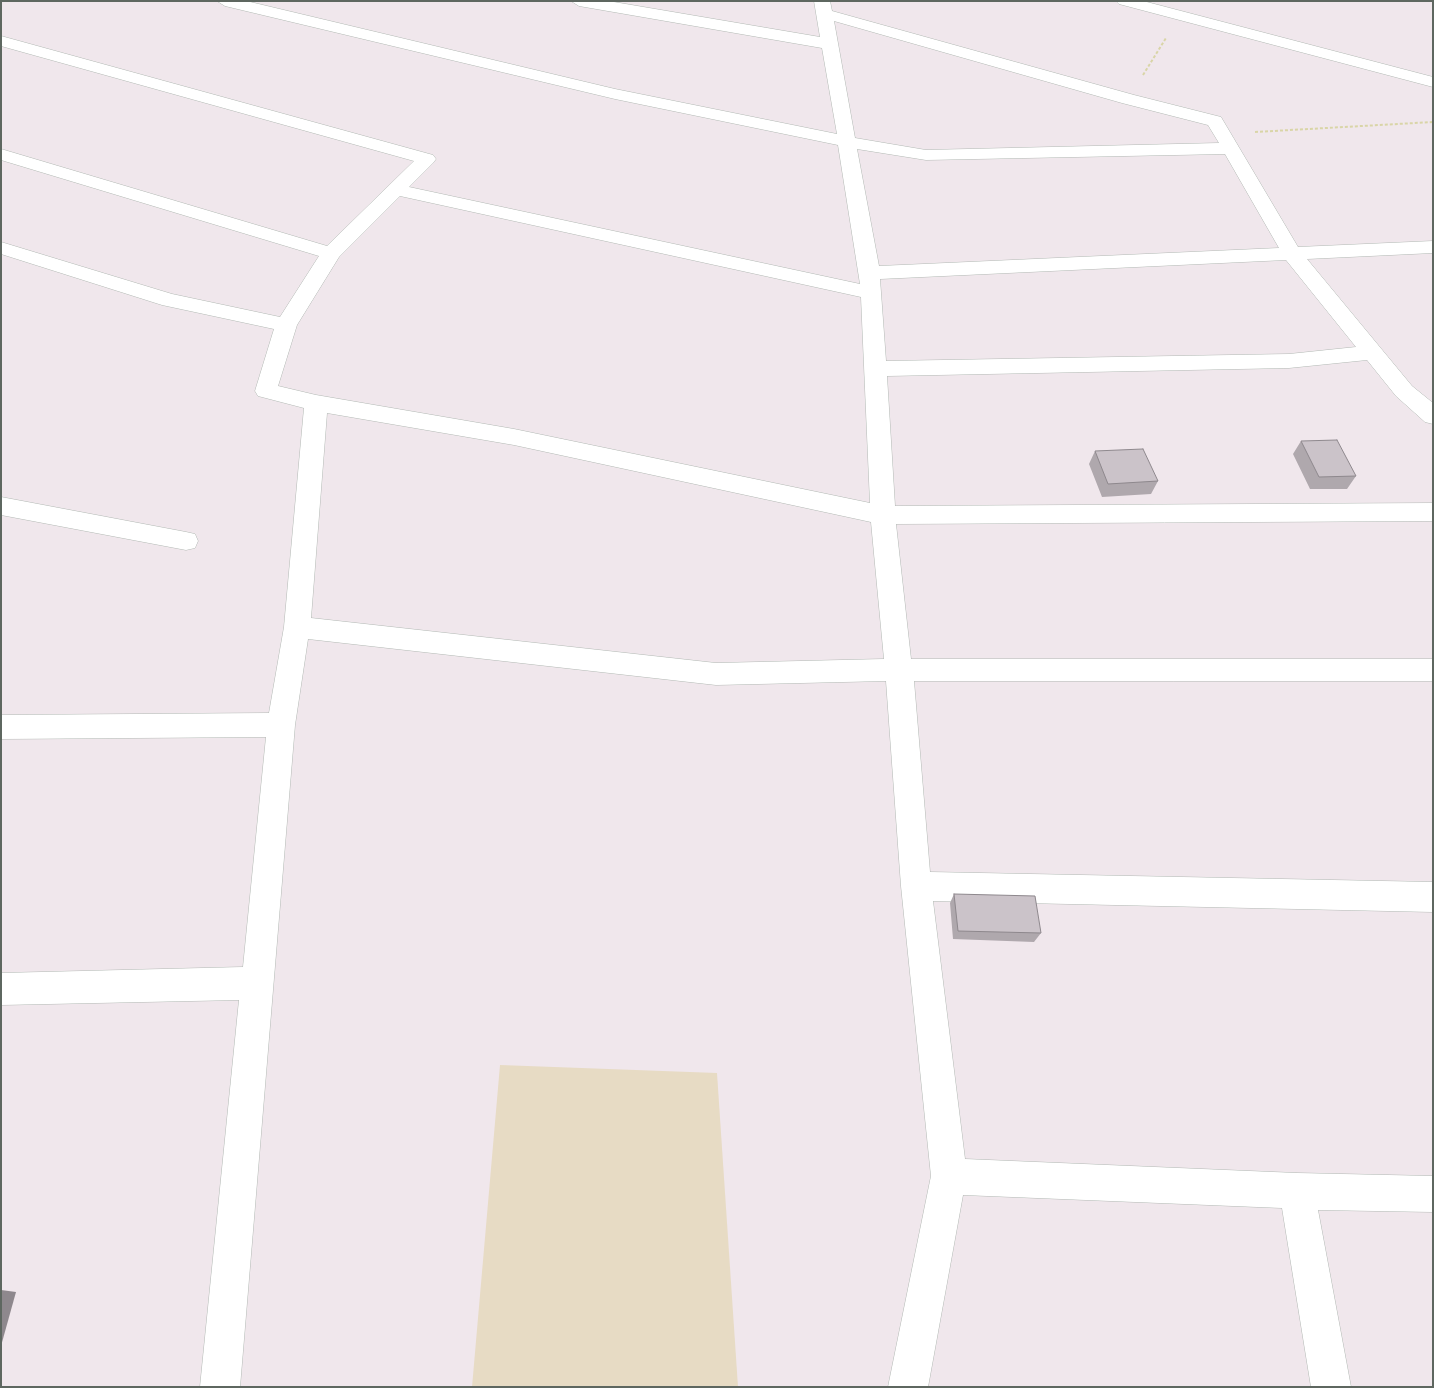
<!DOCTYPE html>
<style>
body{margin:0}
#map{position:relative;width:1434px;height:1388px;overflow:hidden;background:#f0e7ec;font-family:Cabin,sans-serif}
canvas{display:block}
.frame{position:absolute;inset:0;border:2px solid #5e6760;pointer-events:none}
</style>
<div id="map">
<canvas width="1434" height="1388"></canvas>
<div class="frame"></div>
</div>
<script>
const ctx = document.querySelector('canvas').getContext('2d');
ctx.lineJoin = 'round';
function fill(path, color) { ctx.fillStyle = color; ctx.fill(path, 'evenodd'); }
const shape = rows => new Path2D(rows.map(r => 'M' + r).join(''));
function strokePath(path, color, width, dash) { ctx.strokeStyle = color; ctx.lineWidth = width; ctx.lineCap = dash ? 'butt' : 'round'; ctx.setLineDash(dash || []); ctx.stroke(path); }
fill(shape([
 [500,1065,717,1073,738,1387,472,1387]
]), '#e7dbc4');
const minor = shape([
 [217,1,246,1,615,89,837,134,822,48,579,6,571,1,608,1,820,37,814,1,830,1,832,11,1134,95,1221,117,1298,247,1433,241,1433,253,1307,259,1412,386,1433,403,1433,424,1425,422,1396,396,1367,360,1289,368,887,376,895,506,1433,503,1433,521,896,524,911,659,1433,659,1433,681,914,681,930,872,1433,882,1433,912,933,901,965,1159,1297,1173,1433,1176,1433,1212,1318,1210,1351,1387,1311,1387,1282,1208,963,1195,928,1387,888,1387,931,1176,901,886,886,681,716,685,308,639,295,725,240,1387,200,1387,239,1000,1,1005,1,973,243,967,266,737,1,739,1,715,269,713,284,627,304,408,258,396,255,391,274,329,162,305,1,254,1,242,172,294,280,317,319,256,1,160,1,149,327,246,414,161,1,46,1,36,433,155,436,159,433,163,409,187,860,284,838,145,615,99,225,6,217,1],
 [834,21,1122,103,1208,125,1219,143,926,150,855,138,834,21],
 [857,149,926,160,1225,154,1279,248,879,266,857,149],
 [400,196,861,297,870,503,514,429,316,395,278,386,297,325,339,257,400,196],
 [1286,260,1356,347,1289,354,886,361,880,279,1286,260],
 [327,413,514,445,871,522,884,659,716,663,311,618,327,413],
 [1116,1,1143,1,1433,77,1433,87,1119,4,1116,1],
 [1,497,186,532,195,534,198,541,195,548,186,550,1,515,1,497]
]);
strokePath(minor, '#b2b9b4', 1);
strokePath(shape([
 [1143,75,1166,38],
 [1255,132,1433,122]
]), '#d9d5a7', 2, [3, 2]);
fill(minor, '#fff');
fill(shape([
 [1301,441,1356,476,1347,489,1310,489,1293,454],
 [1095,451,1158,481,1151,494,1102,497,1089,464],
 [954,894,1041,933,1034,942,953,939,950,903]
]), '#afa8ad');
fill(shape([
 [1,1290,16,1292,1,1346]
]), '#8e888d');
const building = shape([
 [1337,440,1356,476,1319,477,1301,441,1337,440],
 [1143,449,1158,481,1108,484,1095,451,1143,449],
 [954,894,1035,896,1041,933,958,931,954,894]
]);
fill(building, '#cbc3c9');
strokePath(building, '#8e888d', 1);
</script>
